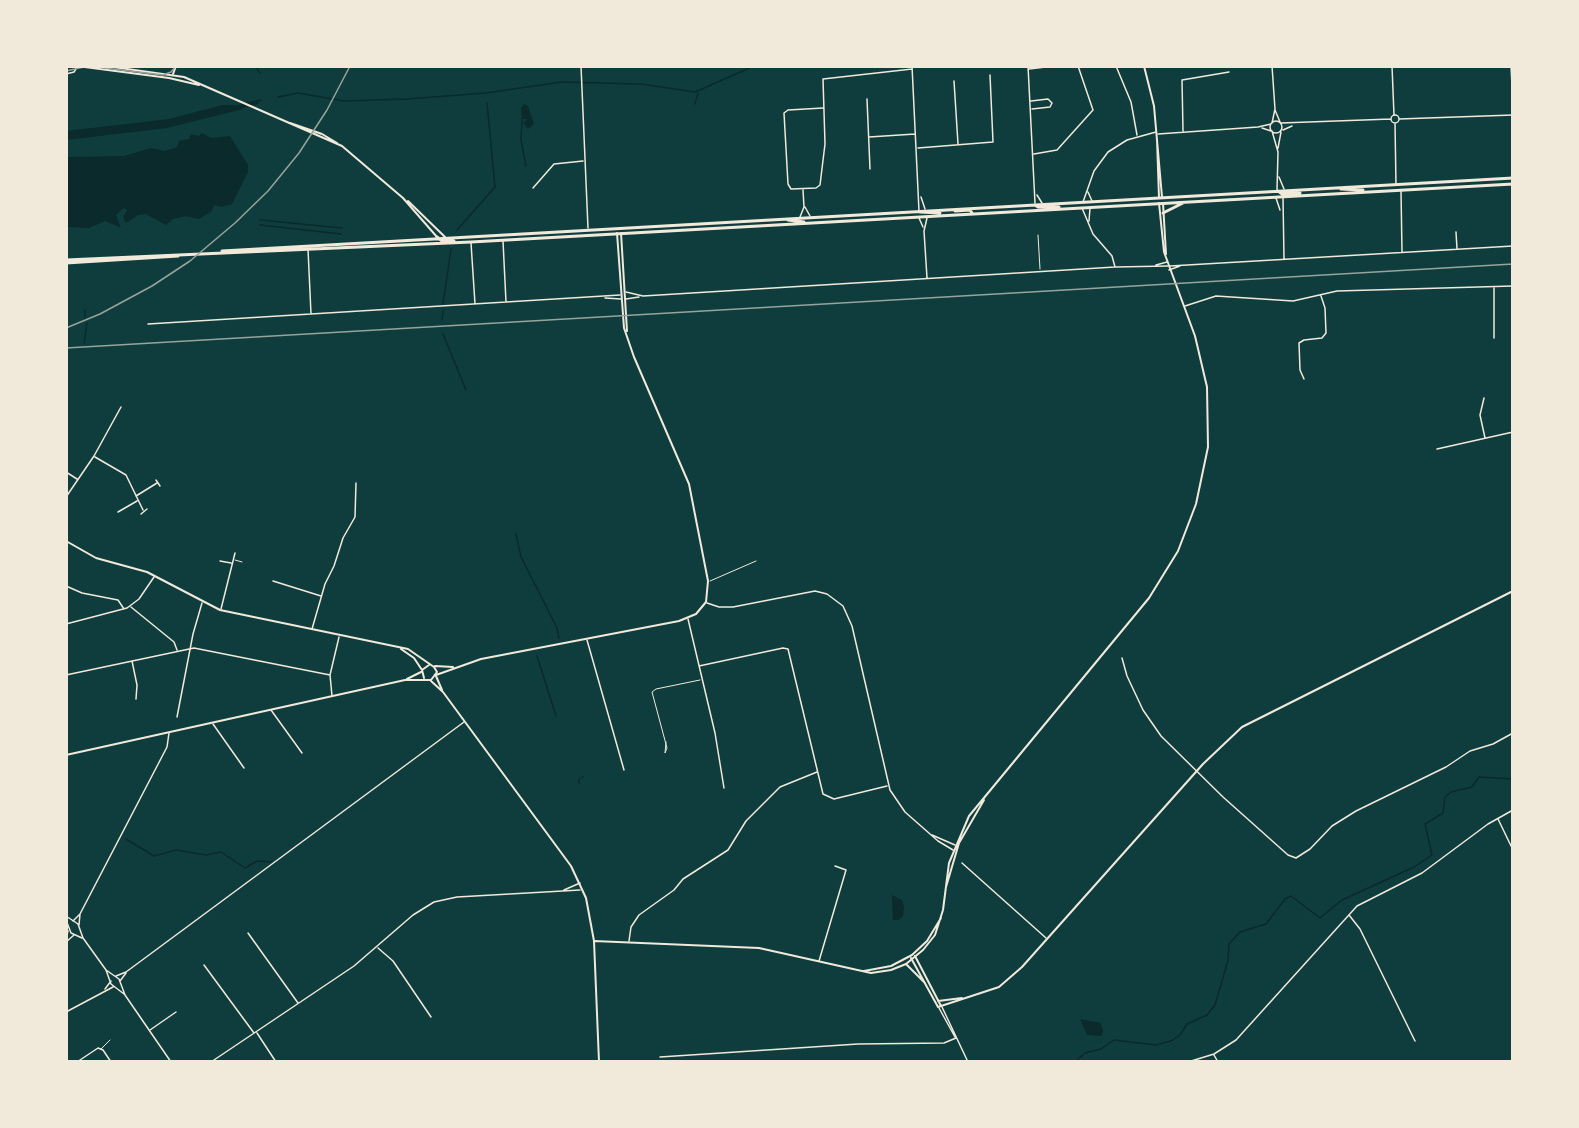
<!DOCTYPE html>
<style>
body{margin:0}
#map{position:relative;width:1579px;height:1128px;overflow:hidden;background:#0f3d3e;font-family:Commissioner,sans-serif}
canvas{display:block}
.frame{position:absolute;inset:0;border:68px solid #f1e9da;pointer-events:none}
</style>
<div id="map">
<canvas width="1579" height="1128"></canvas>
<div class="frame"></div>
</div>
<script>
const ctx = document.querySelector('canvas').getContext('2d');
ctx.lineJoin = 'round';
function fill(path, color) { ctx.fillStyle = color; ctx.fill(path, 'evenodd'); }
const shape = rows => new Path2D(rows.map(r => 'M' + r).join(''));
function strokePath(path, color, width, dash) { ctx.strokeStyle = color; ctx.lineWidth = width; ctx.lineCap = dash ? 'butt' : 'round'; ctx.setLineDash(dash || []); ctx.stroke(path); }
fill(shape([
 [524,104,528,106,534,124,528,129,523,123,527,119,522,119,521,108],
 [222,105,234,105,243,109,167,128,66,140,66,131,169,119],
 [202,133,211,138,230,136,248,165,248,172,232,204,222,207,214,205,211,212,199,219,186,216,173,219,166,225,146,214,138,215,126,223,123,217,127,210,124,208,116,215,121,228,105,221,89,228,66,227,66,157,124,156,151,148,165,151,177,147,179,141,189,139,191,134,199,136],
 [892,895,902,900,904,907,903,916,898,920,893,920],
 [1080,1019,1101,1023,1103,1032,1101,1036,1087,1035]
]), '#0a2a2b');
strokePath(shape([
 [255,66,260,73],
 [278,97,298,93,344,101,407,99,486,93,562,82,641,84,695,92,754,66],
 [257,102,261,100],
 [695,104,698,93],
 [522,119,521,140,526,166],
 [260,220,342,228],
 [260,225,341,234],
 [457,230,495,187,487,103],
 [443,304,451,249],
 [85,310,85,317],
 [442,320,443,310],
 [443,334,466,390],
 [84,343,87,323],
 [516,534,521,557,557,628,559,638],
 [537,656,556,716],
 [581,778,584,776],
 [579,779,579,783],
 [126,839,154,856,176,850,206,855,221,852,245,868,257,861,272,862],
 [1075,1062,1085,1053,1101,1049,1114,1040,1156,1045,1171,1041,1180,1035,1187,1024,1207,1015,1215,1005,1228,960,1229,944,1240,932,1266,924,1285,899,1291,896,1320,918,1342,900,1414,867,1432,855,1425,824,1443,813,1445,797,1451,792,1472,787,1479,777,1513,779]
]), '#0a2a2b', 1.5);
strokePath(shape([
 [235,108,257,102]
]), '#0a2a2b', 4);
strokePath(shape([
 [1038,235,1040,269],
 [235,560,242,562],
 [710,581,756,561],
 [666,742,665,753,667,748,652,692,656,689,700,680],
 [101,1049,110,1040]
]), '#f1e9da', 1);
strokePath(shape([
 [581,66,588,228],
 [912,66,919,211],
 [1028,66,1035,203],
 [1116,66,1131,102,1137,135],
 [1392,66,1394,115],
 [1511,66,1513,106],
 [1029,69,1054,66],
 [66,74,74,72,77,67],
 [954,81,958,144],
 [867,99,870,169],
 [1031,101,1048,99,1052,103,1050,107,1032,109],
 [823,108,788,110,784,113,788,184,791,189,816,188,820,185,825,144,823,79,912,69],
 [1275,110,1280,122],
 '1391 119a4 4 0 1 1 8 0a4 4 0 1 1-8 0Z',
 [1399,119,1513,115],
 '1270 127a6 6 0 1 1 12 0a6 6 0 1 1-12 0Z',
 [1272,123,1275,109,1272,66],
 [1281,123,1391,119],
 [1395,123,1396,185],
 [1262,128,1271,131],
 [1283,130,1292,126],
 [1183,131,1182,80,1229,72],
 [1272,131,1278,152,1277,190],
 [1158,134,1258,127,1271,124],
 [869,137,915,134],
 [918,148,993,142,990,75],
 [1278,148,1281,132],
 [1034,154,1057,150,1093,110,1078,66],
 [1279,177,1284,189],
 [533,188,554,164,583,161],
 [1401,191,1402,252],
 [1088,192,1092,201],
 [1037,195,1042,203],
 [921,197,925,209],
 [1276,198,1280,210],
 [1283,198,1284,259],
 [1083,202,1094,171,1108,152,1127,140,1156,132],
 [805,207,810,216],
 [1082,208,1093,234,1112,256,1115,267,1168,266],
 [800,217,804,207,803,190],
 [919,218,923,227],
 [1089,221,1090,208],
 [1456,232,1457,249],
 [503,241,506,302],
 [471,243,475,304],
 [308,249,311,314],
 [1156,265,1167,262],
 [1170,266,1513,246],
 [1169,270,1180,266],
 [927,278,924,231,927,218],
 [1494,288,1494,338],
 [626,292,643,296,1115,267],
 [605,298,621,299],
 [626,299,639,297],
 [1185,306,1216,296,1293,301,1337,291,1513,286],
 [148,324,620,295],
 [1304,379,1300,370,1299,343,1304,340,1322,338,1326,333,1325,308,1321,296],
 [1484,398,1480,415,1485,438],
 [66,411,67,411],
 [1437,449,1513,432],
 [95,457,126,475,143,510],
 [66,472,77,479],
 [156,480,160,486],
 [136,496,157,483],
 [66,497,94,456,121,407],
 [118,512,137,501],
 [141,514,147,509],
 [220,561,231,563],
 [273,581,321,596],
 [66,586,82,593,118,600,124,609],
 [707,603,719,607,733,607,815,591,827,594,843,606,852,626,890,790,905,812,938,841,953,850],
 [131,607,174,642,177,650],
 [221,609,235,553],
 [688,619,715,733,724,788],
 [66,624,127,608,139,599,154,577],
 [312,629,325,584,334,566,343,538,355,517,356,483],
 [587,640,624,770],
 [1122,658,1127,676,1143,710,1161,736,1223,797,1288,855,1296,858,1310,849,1332,826,1356,811,1446,767,1470,751,1493,744,1513,733],
 [132,661,137,685,136,699],
 [699,666,783,648,788,649,823,794,834,799,887,786],
 [66,675,194,648,330,675],
 [332,696,330,675,339,637],
 [271,710,302,753],
 [177,717,193,634,202,603],
 [213,724,244,768],
 [1498,819,1513,850],
 [932,835,955,845],
 [962,863,1046,938],
 [564,890,580,883],
 [1349,915,1360,929,1415,1041],
 [66,916,78,924,83,938,106,970,111,984,124,994],
 [66,920,71,933,82,938],
 [73,921,80,914,167,747,169,733],
 [79,925,80,914],
 [248,933,298,1003],
 [66,939,68,931],
 [629,941,631,927,639,915,674,890,683,879,728,850,746,821,780,787,817,772],
 [66,942,74,935],
 [378,948,393,961,431,1017],
 [819,961,846,870,835,866],
 [204,965,254,1033],
 [106,970,119,979,125,995,171,1062],
 [116,976,126,972,464,722],
 [120,981,126,973],
 [105,989,111,981],
 [942,1007,968,1062],
 [939,1008,955,1037],
 [66,1012,113,987],
 [150,1030,176,1012],
 [257,1033,276,1062],
 [1214,1055,1218,1062],
 [660,1057,858,1044,944,1043,956,1038],
 [77,1062,98,1048,103,1050,111,1062],
 [211,1062,354,966,413,915,434,902,457,897,580,890],
 [1188,1062,1214,1054,1236,1040,1357,906,1422,873,1488,824,1513,810]
]), '#f1e9da', 1.5);
strokePath(shape([
 [173,74,176,66],
 [621,233,627,331],
 [66,541,96,558,147,572,220,610,408,649,434,667,437,672,431,680,405,680,66,755],
 [401,649,414,658,422,670],
 [435,666,453,667],
 [436,675,481,659,679,621,696,614,706,602,708,581,689,484,634,357,624,328,617,233],
 [436,676,442,690],
 [424,678,422,670,429,665],
 [407,679,421,672],
 [431,681,443,692,571,866,586,898,594,941],
 [915,956,941,1006],
 [911,958,938,1007,999,987,1022,967,1203,764,1242,727,1513,591],
 [906,964,925,983],
 [938,1001,962,998]
]), '#f1e9da', 2);
strokePath(shape([
 [77,66,169,78,199,85],
 [106,66,184,77,342,146],
 [1144,66,1154,106,1162,197],
 [290,123,322,134,337,143],
 [1157,139,1159,198],
 [342,146,403,198,437,237],
 [408,201,445,237],
 [1163,203,1166,254],
 [946,887,959,843,984,800],
 [864,971,891,966,912,955,927,941,941,918],
 [599,1062,594,941,759,948,871,973,891,970,906,964,923,950,935,935,943,910,949,863,969,816,1149,598,1178,551,1196,504,1208,447,1207,387,1195,336,1164,252,1159,203]
]), '#f1e9da', 2);
strokePath(shape([
 [1341,189,1363,190],
 [1278,191,1282,194,1300,193],
 [1035,205,1038,207,1059,207],
 [955,211,970,210,972,213],
 [920,212,940,213],
 [1163,213,1183,203],
 [788,220,804,222],
 [437,237,442,241,454,241],
 [222,251,1513,178],
 [66,260,471,242,1513,184],
 [66,263,178,256]
]), '#f1e9da', 3);
strokePath(shape([
 [66,71,88,66,163,75,171,72,176,66]
]), '#97a49c', 1.5);
strokePath(shape([
 [66,328,100,314,152,286,190,261,235,223,268,191,299,153,327,110,350,66],
 [66,348,1513,264]
]), '#97a49c', 1.5);
</script>
